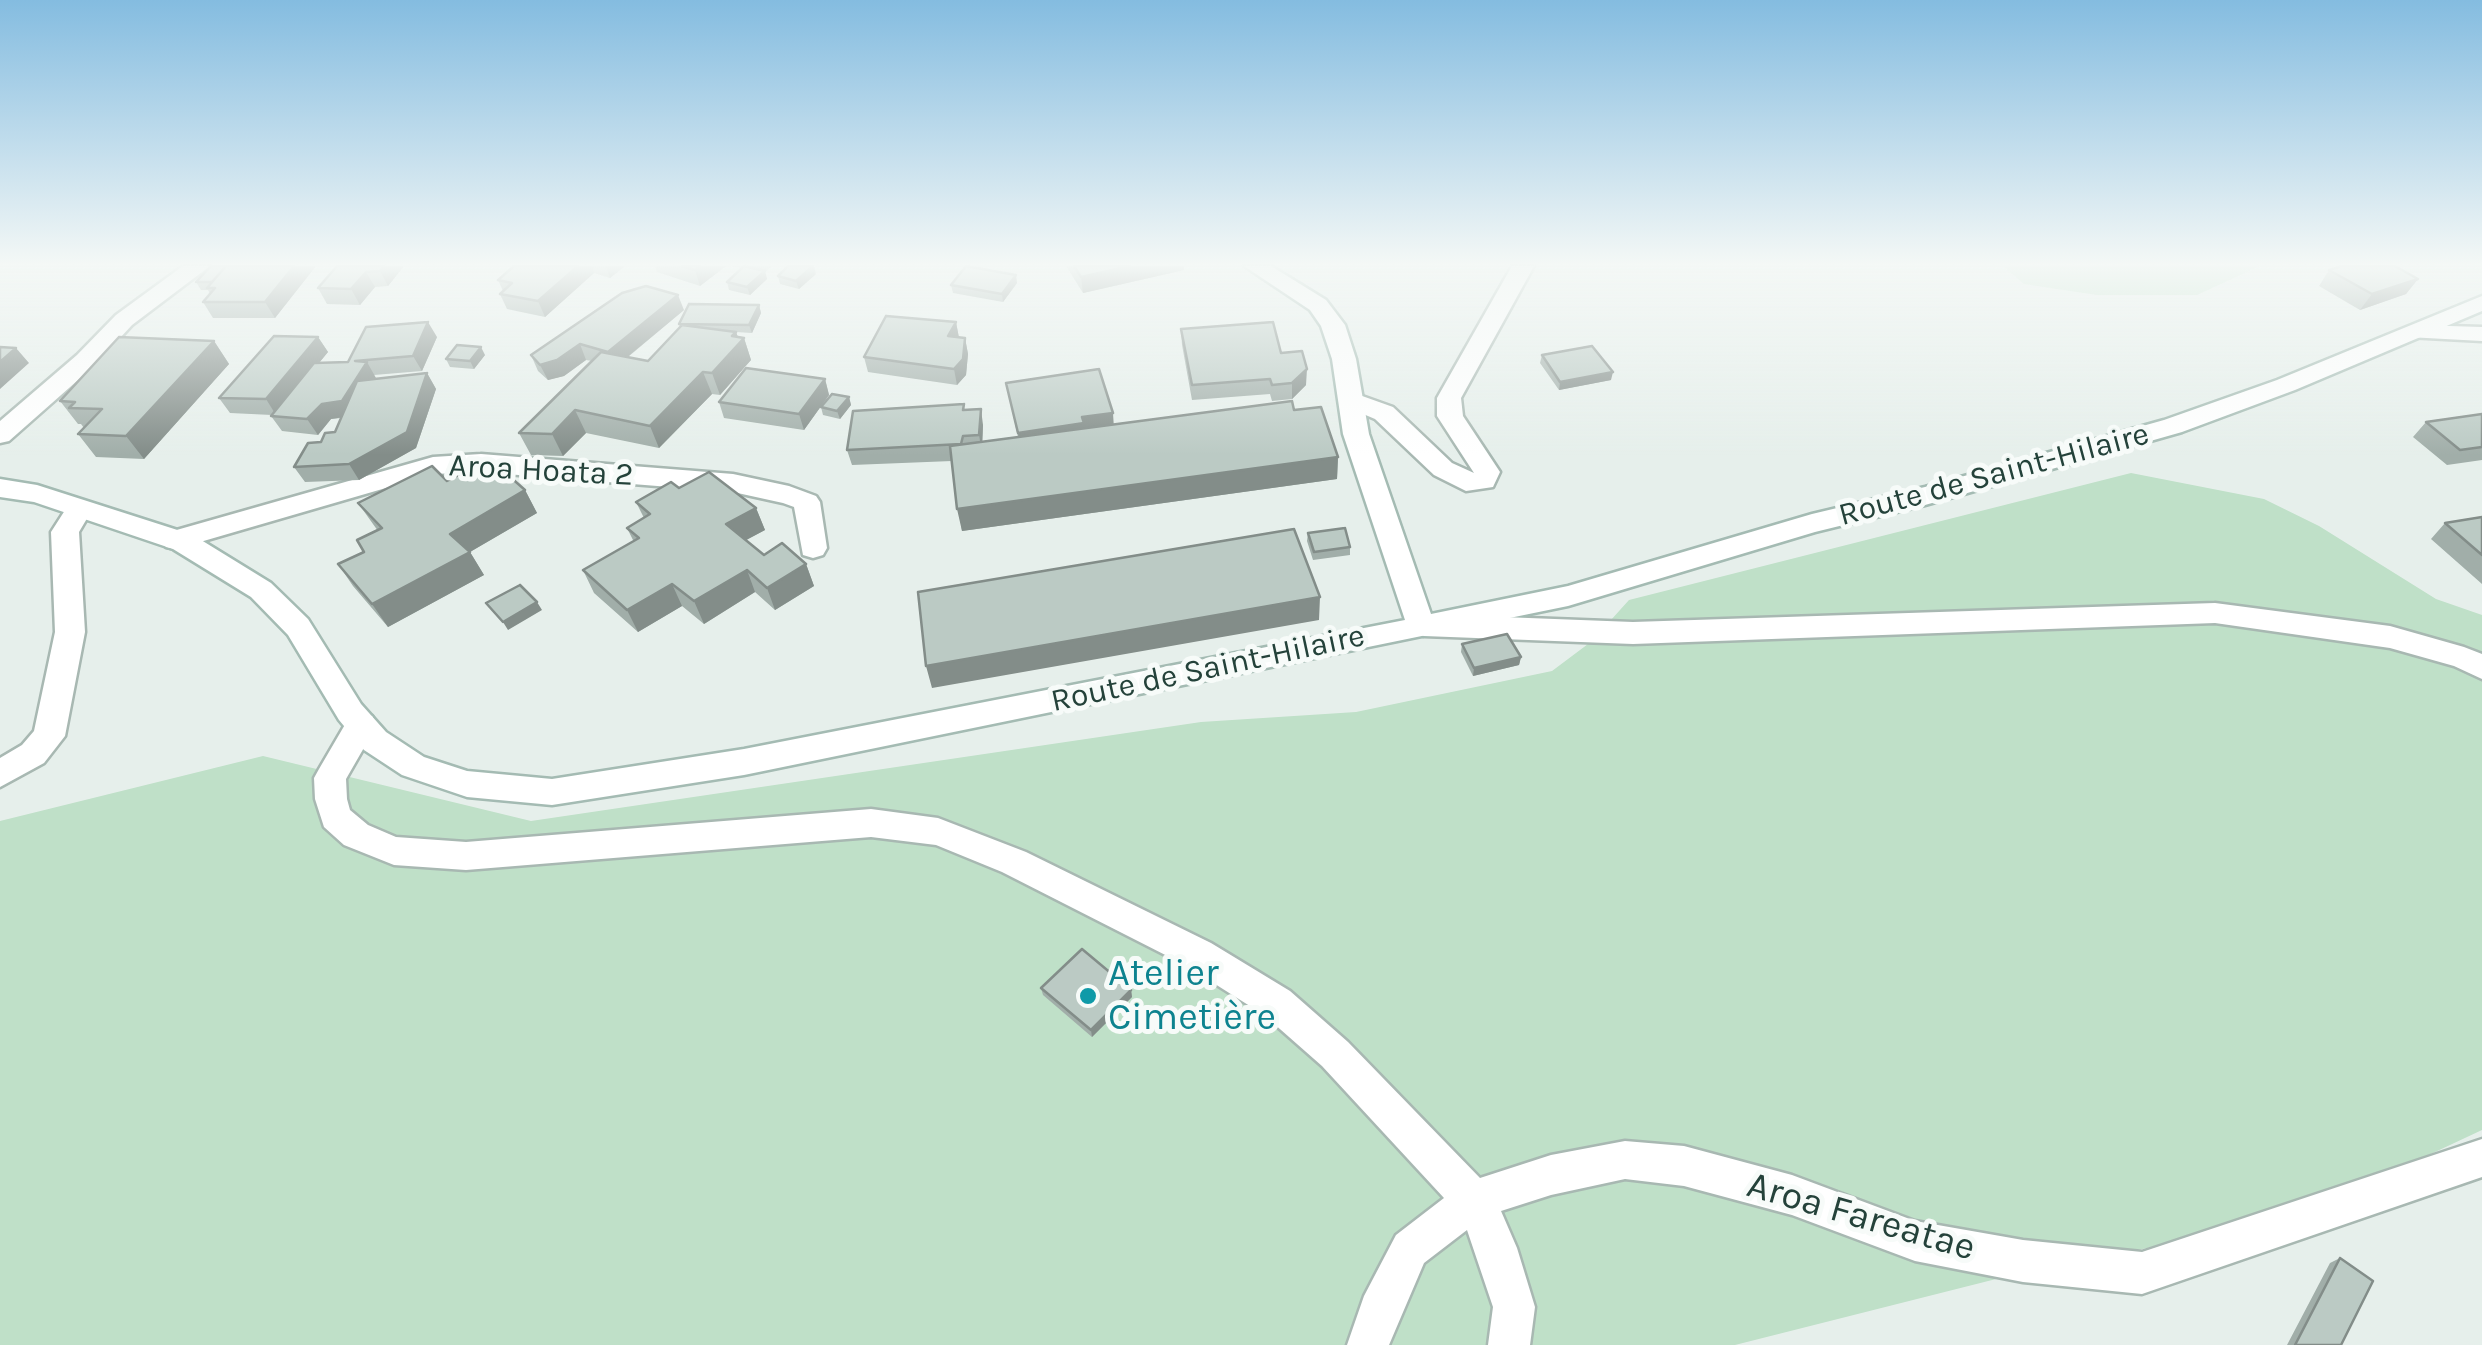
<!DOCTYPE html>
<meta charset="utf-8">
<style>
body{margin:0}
canvas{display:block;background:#e6efeb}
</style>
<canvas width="2482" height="1345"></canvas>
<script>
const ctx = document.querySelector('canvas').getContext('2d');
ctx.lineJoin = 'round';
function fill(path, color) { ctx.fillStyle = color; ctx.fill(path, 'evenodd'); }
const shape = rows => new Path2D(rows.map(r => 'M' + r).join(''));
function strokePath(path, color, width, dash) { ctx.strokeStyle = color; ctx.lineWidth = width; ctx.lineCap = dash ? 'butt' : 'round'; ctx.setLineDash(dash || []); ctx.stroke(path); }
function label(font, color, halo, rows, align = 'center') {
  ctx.font = font + ' Karla,sans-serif'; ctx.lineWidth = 10; ctx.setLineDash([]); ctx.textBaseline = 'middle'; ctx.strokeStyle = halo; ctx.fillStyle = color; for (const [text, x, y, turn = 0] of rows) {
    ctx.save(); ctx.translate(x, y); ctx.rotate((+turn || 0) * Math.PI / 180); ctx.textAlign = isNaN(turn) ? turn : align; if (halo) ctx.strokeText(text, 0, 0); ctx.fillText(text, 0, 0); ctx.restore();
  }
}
fill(shape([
 [2003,266,2260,266,2197,295,2097,295,2024,284],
 [2131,473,2264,499,2319,526,2436,599,2482,615,2482,1130,2292,1219,2008,1276,1735,1345,0,1345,0,821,263,756,531,821,1201,722,1356,712,1552,671,1592,641,1629,600]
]), '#bfe0c8');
const minor = shape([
 [183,266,210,266,132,325,95,365,9,441,0,443,0,421,77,355,116,315,183,266],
 [1512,266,1534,266,1461,398,1463,416,1500,472,1493,487,1466,491,1434,475,1375,419,1342,405,1339,400,1351,392,1393,407,1452,463,1474,473,1437,416,1437,398,1512,266],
 [2416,325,2482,327,2482,341,2408,337,2404,332,2408,327,2416,325],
 [481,454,733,474,789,486,816,496,820,502,827,548,823,555,813,558,803,555,794,507,783,503,733,492,481,472,434,474,176,549,166,547,162,540,166,533,433,457,481,454],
 [79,501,89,504,92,510,79,532,85,632,65,736,44,763,0,787,0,758,22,745,34,731,55,632,51,532,69,504,79,501],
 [2215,603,2390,626,2464,647,2482,654,2482,679,2454,666,2390,648,2215,623,1633,644,1424,636,1414,633,1409,625,1414,617,1424,614,1633,622,2215,603],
 [361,713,372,716,377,725,346,779,347,799,350,810,368,825,396,837,466,842,871,809,938,818,1026,852,1211,943,1290,991,1348,1042,1480,1178,1551,1155,1625,1141,1684,1146,1792,1175,1915,1221,2023,1240,2142,1252,2482,1139,2482,1177,2142,1294,2023,1282,1915,1261,1792,1215,1684,1186,1625,1179,1551,1195,1501,1211,1517,1248,1535,1307,1530,1345,1488,1345,1493,1307,1467,1230,1424,1263,1389,1345,1347,1345,1364,1296,1396,1235,1444,1198,1322,1066,1264,1015,1185,965,1002,872,936,845,871,837,466,870,394,865,344,845,324,827,315,799,314,778,319,769,350,716,361,713]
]);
const secondary = shape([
 [1244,266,1271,266,1326,300,1345,325,1356,359,1369,434,1431,614,1568,586,1812,514,1925,487,2164,420,2277,380,2482,296,2482,311,2295,390,2182,432,1925,505,1815,532,1568,606,744,775,552,805,467,797,402,775,364,750,339,720,288,635,251,597,173,549,34,502,0,497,0,479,37,485,193,535,271,583,308,619,361,704,386,732,424,757,467,771,552,779,744,749,1405,620,1343,434,1332,359,1321,326,1310,310,1244,266]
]);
strokePath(minor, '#a8b8b2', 5);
strokePath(secondary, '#a4bbb3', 5);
fill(minor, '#fff');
fill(secondary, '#fff');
fill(shape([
 [316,266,275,318,213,318,203,302,210,294,208,290,201,290,196,282],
 [337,266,404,266,388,286,375,287,360,305,327,304,318,288],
 [514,266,625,266,610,278,594,273,545,317,507,309,500,294,503,291,498,280],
 [655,266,726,266,700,286,657,272],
 [730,266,772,266,765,272,767,279,750,295,729,290,727,282,742,268],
 [1066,266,1184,266,1184,270,1083,293],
 [2329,270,2418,279,2406,294,2360,310,2319,286],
 [816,274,799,289,780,284,778,276],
 [1017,283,1003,302,953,293,951,285],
 [759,305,761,313,752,333,736,332,738,337,744,338,751,360,720,395,712,394,659,448,586,433,563,456,531,455,519,433,592,361,586,360,564,376,548,380,538,371,531,355,684,310,628,357,648,361,680,327,679,324],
 [956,322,959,338,965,338,968,354,966,375,957,385,868,372,864,357],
 [1181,329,1281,353,1306,385,1292,399,1272,401,1270,394,1192,400,1182,345],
 [318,337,328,352,319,363,348,362,437,337,422,371,374,375,375,379,427,373,436,389,416,448,359,480,305,482,294,467,335,432,341,418,331,419,318,435,282,431,271,416,272,415,230,413,219,398],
 [214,341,229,364,144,459,96,457,78,434,84,428,81,424,78,424,60,401],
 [485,355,474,369,450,367,446,359],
 [1542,355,1611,380,1559,390,1540,363],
 [825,379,829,395,804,430,724,418,719,402],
 [1006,383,1114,425,1294,410,1338,457,1337,479,962,531,952,461,852,465,847,450,965,410,983,425,982,442,1018,437],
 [849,397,851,405,840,419,823,415,821,407],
 [2482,414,2482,460,2447,465,2413,437,2426,422],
 [447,481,525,490,537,513,470,552,484,575,388,627,353,586,338,564,364,552,378,531,358,503],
 [679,488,756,508,765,530,746,540,764,555,806,564,814,586,775,610,755,592,704,624,682,606,638,632,594,593,583,570,634,542,627,528,644,518,636,502],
 [2482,517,2482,584,2431,539,2445,523],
 [1308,533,1350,547,1350,555,1313,560,1307,541],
 [1462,644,1521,657,1519,665,1473,676,1461,652],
 [1041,988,1131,990,1132,997,1092,1037,1043,995],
 [2340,1258,2341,1345,2287,1345,2330,1263]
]), '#a1aea9');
fill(shape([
 [294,266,316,266,275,318,265,302],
 [384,266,404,266,388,286,380,271],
 [578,266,592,266,594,273,545,317,538,301],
 [606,266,625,266,610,278],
 [700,266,726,266,700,286,695,270],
 [814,266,816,274,799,289,796,281],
 [1130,266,1184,266,1184,270,1083,293,1081,277],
 [765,271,767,279,750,295,747,287],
 [366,272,375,287,360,305,351,289],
 [1016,275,1017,283,1003,302,1002,294],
 [2418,279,2406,294,2360,310,2372,294],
 [678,295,684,310,614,368,608,352],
 [759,305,761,313,752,333,749,325],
 [428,322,437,337,422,371,413,356],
 [956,322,959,338,948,336],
 [736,332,740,343,744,338,751,360,720,395,712,373,732,336],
 [318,337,328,352,276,415,266,399],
 [965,338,968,354,966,375,957,385,954,369],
 [214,341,229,364,144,459,126,436],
 [580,344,586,360,564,376,548,380,540,365],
 [481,347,485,355,474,369,470,361],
 [16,348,29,363,0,389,0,362],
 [367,362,376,378,351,416,331,419,318,435,307,419],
 [1307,369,1306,385,1292,399,1292,383],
 [703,372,712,394,659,448,650,426],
 [1613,372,1611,380,1559,390,1560,382],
 [427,373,436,389,416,448,359,480,349,464],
 [825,379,829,395,804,430,799,414],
 [849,397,851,405,840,419,837,411],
 [981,409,983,425,982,451,979,435],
 [575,410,586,433,563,456,552,434],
 [1113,413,1114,429,1020,448,1018,433,1082,417],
 [1338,457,1337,479,962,531,957,509],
 [525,490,537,513,463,556,450,534],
 [756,508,765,530,735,546,726,524],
 [470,552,484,575,388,627,372,604],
 [806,564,814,586,775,610,767,588],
 [747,570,755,592,704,624,694,601],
 [672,584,682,606,638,632,627,610],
 [1320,597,1319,620,932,688,926,666],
 [537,602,542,610,508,630,503,622],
 [1521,657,1519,665,1473,676,1474,668],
 [1131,990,1132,997,1092,1037,1091,1030]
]), '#838d89');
const building = shape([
 [211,266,226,266,212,282,196,282,211,266],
 [226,266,294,266,265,302,203,302,215,288,207,288,226,266],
 [337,266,384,266,380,271,366,272,351,289,318,288,337,266],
 [514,266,578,266,538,301,500,294,512,283,498,280,514,266],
 [682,266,700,266,695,270,682,266],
 [744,266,765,271,747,287,727,282,744,266],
 [788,266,813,266,796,281,778,276,788,266],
 [966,266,1016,275,1002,294,951,285,966,266],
 [1074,266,1130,266,1081,277,1074,266],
 [2341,266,2395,266,2418,279,2372,294,2329,270,2341,266],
 [646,286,678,295,608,352,580,344,557,360,540,365,531,355,622,293,646,286],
 [689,304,759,305,749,325,679,324,689,304],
 [886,316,956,322,948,336,965,338,963,359,954,369,864,357,886,316],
 [428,322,413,356,355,361,367,362,342,401,322,404,307,419,271,416,314,363,348,362,366,327,428,322],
 [1273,322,1281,353,1302,351,1307,369,1292,383,1272,385,1270,379,1192,385,1181,329,1273,322],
 [682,325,736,332,732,336,744,338,712,373,703,372,650,426,575,410,552,434,519,433,601,352,648,361,682,325],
 [274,336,318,337,266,399,219,398,274,336],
 [119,337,214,341,126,436,78,434,102,409,69,408,75,402,60,401,119,337],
 [457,345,481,347,470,361,446,359,457,345],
 [1592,346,1613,372,1560,382,1542,355,1592,346],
 [0,347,16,348,0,362,0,347],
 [746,368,825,379,799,414,719,402,746,368],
 [1099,369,1113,413,1082,417,1084,423,1018,433,1006,383,1099,369],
 [427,373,407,432,349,464,294,467,308,443,321,442,325,433,335,432,357,381,427,373],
 [832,394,849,397,837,411,821,407,832,394],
 [1292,401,1294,410,1321,407,1338,457,957,509,950,446,1292,401],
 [964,404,963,410,981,409,979,435,963,436,961,444,847,450,853,411,964,404],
 [2482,414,2482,447,2460,450,2426,422,2482,414],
 [490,459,525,490,450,534,470,552,372,604,338,564,364,552,357,540,382,528,358,503,432,466,447,481,490,459],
 [709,472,756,508,726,524,764,555,782,543,806,564,767,588,747,570,694,601,672,584,627,610,583,570,639,538,627,528,650,514,636,502,671,482,679,488,709,472],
 [2482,517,2482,555,2445,523,2482,517],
 [1345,528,1350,547,1314,552,1308,533,1345,528],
 [1294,529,1320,597,926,666,918,592,1294,529],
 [520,585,537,602,503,622,486,603,520,585],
 [1507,634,1521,657,1474,668,1462,644,1507,634],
 [1082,949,1131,990,1091,1030,1041,988,1082,949],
 [2340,1258,2373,1281,2341,1345,2295,1345,2340,1258]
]);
fill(building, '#bbcac4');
strokePath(building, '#838d89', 2.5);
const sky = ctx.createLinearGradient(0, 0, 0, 455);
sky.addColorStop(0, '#84bce0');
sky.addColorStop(0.58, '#f4f8f6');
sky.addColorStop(1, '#f4f8f600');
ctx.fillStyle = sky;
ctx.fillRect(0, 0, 2482, 455);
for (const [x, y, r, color] of [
 [1088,996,10,"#0f9aa8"]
]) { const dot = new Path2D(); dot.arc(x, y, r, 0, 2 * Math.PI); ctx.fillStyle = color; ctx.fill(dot); strokePath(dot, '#f7fbf9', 4); }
label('32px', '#24423a', '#f7fbf9', [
 ["Aroa Hoata 2",541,471,3],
 ["Route de Saint-Hilaire",1994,475,-15],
 ["Route de Saint-Hilaire",1208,669,-12]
]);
label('38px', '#0d838f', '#f7fbf9', [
 ["Atelier",1108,974],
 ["Cimetière",1108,1018]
], 'left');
label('38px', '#24423a', '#f7fbf9', [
 ["Aroa Fareatae",1861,1217,16]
]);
</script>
